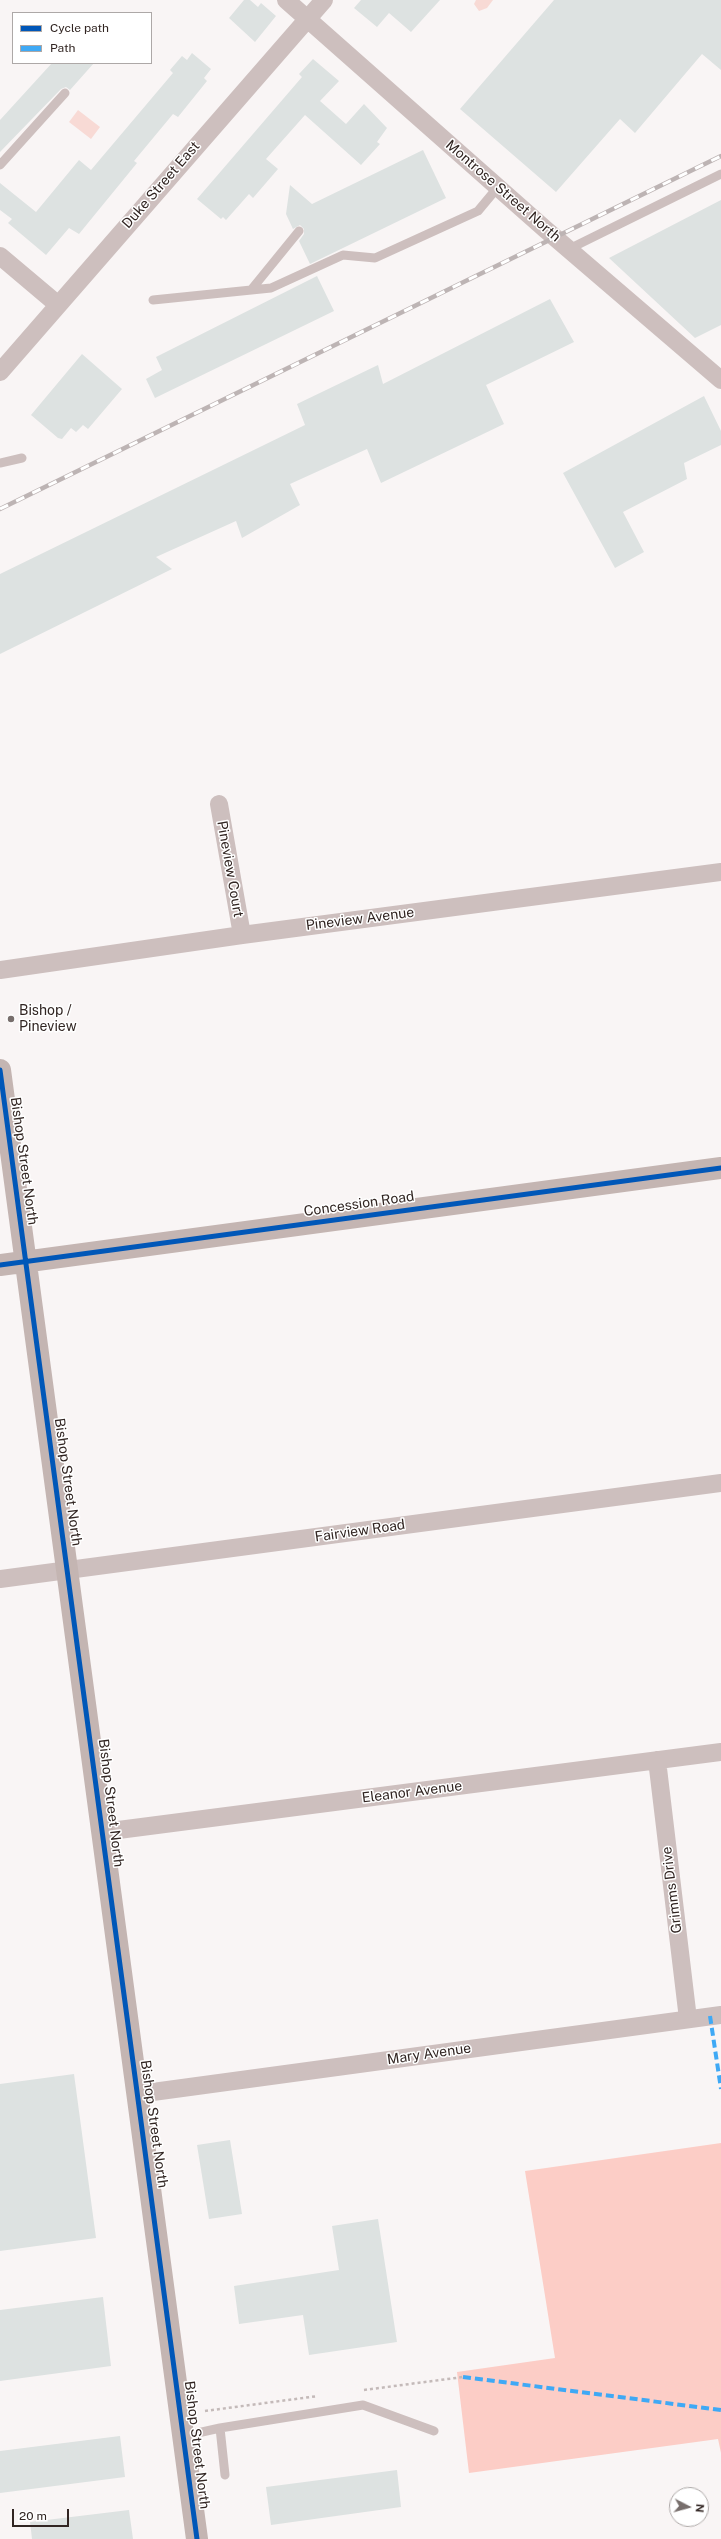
<!DOCTYPE html>
<style>
body{margin:0}
#map{position:relative;width:721px;height:2539px;overflow:hidden;background:#f9f5f5;font-family:"Public Sans",sans-serif}
canvas{display:block}
.legend{position:absolute;left:12px;top:12px;width:140px;height:52px;box-sizing:border-box;background:#fff;border:1px solid #ada8a7;margin:0;padding:5px 7px;list-style:none;font-size:12px;color:#312522}
.legend li{display:flex;align-items:center;gap:8px;height:20px}
.legend b{width:20px;border:1px solid #ada8a7}
.north{position:absolute;left:669px;top:2487px;width:40px;height:40px;box-sizing:border-box;background:#fff;border:1px solid #ada8a7;border-radius:50%;rotate:96deg;font-size:11px;font-weight:700;line-height:16px;text-align:center;color:#312522}
.north::after{content:'';display:block;margin:auto;width:14px;height:18px;background:#776e6c;clip-path:polygon(50% 0,100% 100%,50% 72%,0 100%)}
.scale{position:absolute;left:12px;top:2509px;width:57px;height:18px;box-sizing:border-box;border:2px solid #312522;border-top:0;padding-left:5px;font-size:12px;line-height:14px;white-space:nowrap;color:#312522;-webkit-text-stroke:3px #fff;paint-order:stroke}
</style>
<div id="map">
<canvas width="721" height="2539"></canvas>
<ul class="legend">
<li><b style="height:5px;background:#0057b8"></b>Cycle path</li>
<li><b style="height:5px;background:#3fa9f5"></b>Path</li>
</ul>
<div class="north">N</div>
<div class="scale">20 m</div>
</div>
<script>
const ctx = document.querySelector('canvas').getContext('2d');
ctx.lineJoin = 'round';
function fill(path, color) { ctx.fillStyle = color; ctx.fill(path, 'evenodd'); }
const shape = rows => new Path2D(rows.map(r => 'M' + r).join(''));
function strokePath(path, color, width, dash) { ctx.strokeStyle = color; ctx.lineWidth = width; ctx.lineCap = dash ? 'butt' : 'round'; ctx.setLineDash(dash || []); ctx.stroke(path); }
function label(font, color, halo, rows, align = 'center') {
  ctx.font = font + ' "Public Sans",sans-serif'; ctx.lineWidth = 3; ctx.setLineDash([]); ctx.textBaseline = 'middle'; ctx.strokeStyle = halo; ctx.fillStyle = color; for (const [text, x, y, turn = 0] of rows) {
    ctx.save(); ctx.translate(x, y); ctx.rotate((+turn || 0) * Math.PI / 180); ctx.textAlign = isNaN(turn) ? turn : align; if (halo) ctx.strokeText(text, 0, 0); ctx.fillText(text, 0, 0); ctx.restore();
  }
}
fill(shape([
 [721,2143,721,2453,718,2439,469,2473,457,2372,555,2358,525,2171]
]), '#fccdc6');
fill(shape([
 [476,0,493,0,487,8,479,11,474,4],
 [78,110,100,127,91,139,69,122]
]), '#f8dad5');
fill(shape([
 [244,0,250,0,258,7,261,3,276,16,255,42,229,18],
 [361,0,440,0,411,32,389,13,377,27,354,8],
 [554,0,721,0,721,70,702,54,635,133,620,119,556,192,460,109],
 [192,53,211,69,204,78,207,81,178,117,173,114,134,161,137,163,79,234,69,228,46,255,8,223,12,219,0,210,0,183,36,212,79,160,91,170,173,73,170,70,182,56,187,60],
 [313,59,339,81,320,101,346,124,364,104,387,128,377,142,380,144,361,165,305,115,266,159,278,169,253,198,249,194,226,220,223,217,221,219,197,199,302,77,299,74],
 [52,63,94,63,70,90,66,87,61,89,0,152,0,120],
 [423,150,446,198,310,264,299,241,304,234,304,229,300,225,293,229,286,214,290,185,312,204],
 [721,200,721,325,695,338,609,258],
 [317,276,334,311,155,398,146,379,162,370,156,357],
 [550,299,574,342,486,385,504,424,381,483,367,449,290,484,300,505,242,538,236,521,156,557,172,569,0,654,0,574,305,425,297,404,378,365,383,384],
 [82,354,122,389,88,429,83,425,76,432,71,428,62,439,58,438,31,415],
 [704,396,721,431,721,445,684,463,687,479,623,512,644,552,615,568,563,473],
 [74,2074,96,2238,0,2251,0,2084],
 [230,2140,242,2214,209,2219,197,2145],
 [378,2219,397,2342,309,2355,303,2315,239,2324,234,2286,339,2270,332,2226],
 [103,2297,111,2366,0,2381,0,2310],
 [120,2436,125,2477,0,2493,0,2451],
 [397,2470,401,2507,271,2525,266,2487],
 [129,2510,133,2539,32,2539,30,2522]
]), '#dde2e1');
strokePath(shape([
 [364,2390,463,2377],
 [205,2411,318,2396]
]), '#c4bab9', 2.5, [3, 3]);
strokePath(shape([
 [0,165,65,93],
 [569,249,721,174],
 [251,290,299,231],
 [153,300,271,288,343,255,375,258,478,211,498,187],
 [0,463,22,458],
 [220,2428,225,2475],
 [184,2436,220,2428,363,2405,434,2431]
]), '#cdbfbe', 9);
strokePath(shape([
 [286,0,545,229,721,380],
 [0,256,57,304],
 [0,372,324,0],
 [219,804,242,935],
 [0,970,242,935,721,872],
 [0,1579,721,1483],
 [657,1760,688,2019],
 [103,1832,721,1752],
 [138,2094,721,2015]
]), '#cdbfbe', 18);
strokePath(shape([
 [0,1070,197,2539],
 [0,1265,721,1168]
]), '#c4b5b2', 22);
const rail = shape([
 [0,509,721,156]
]);
strokePath(rail, '#bdb4b4', 4.5);
strokePath(rail, '#fff', 3, [9]);
strokePath(shape([
 [710,2016,721,2089],
 [463,2377,721,2410]
]), '#3fa9f5', 4, [8, 4]);
strokePath(shape([
 [0,1070,197,2539],
 [0,1265,721,1168]
]), '#0057b8', 5);
for (const [x, y, r, color] of [
 [11,1019,4,"#776e6c"]
]) { const dot = new Path2D(); dot.arc(x, y, r, 0, 2 * Math.PI); ctx.fillStyle = color; ctx.fill(dot); strokePath(dot, '#fff', 1.5); }
label('14px', '#312522', '#fff', [
 ["Duke Street East",161,185,-49],
 ["Montrose Street North",503,191,41],
 ["Pineview Court",230,869,80],
 ["Pineview Avenue",360,919,-7],
 ["Bishop Street North",24,1161,82],
 ["Concession Road",359,1204,-8],
 ["Bishop Street North",68,1482,82],
 ["Fairview Road",360,1531,-8],
 ["Eleanor Avenue",412,1792,-7],
 ["Bishop Street North",111,1803,83],
 ["Grimms Drive",672,1890,-97],
 ["Mary Avenue",429,2054,-8],
 ["Bishop Street North",154,2124,82],
 ["Bishop Street North",197,2445,83]
]);
label('14px', '#312522', '#fff', [
 ["Bishop /",19,1011],
 ["Pineview",19,1027]
], 'left');
</script>
